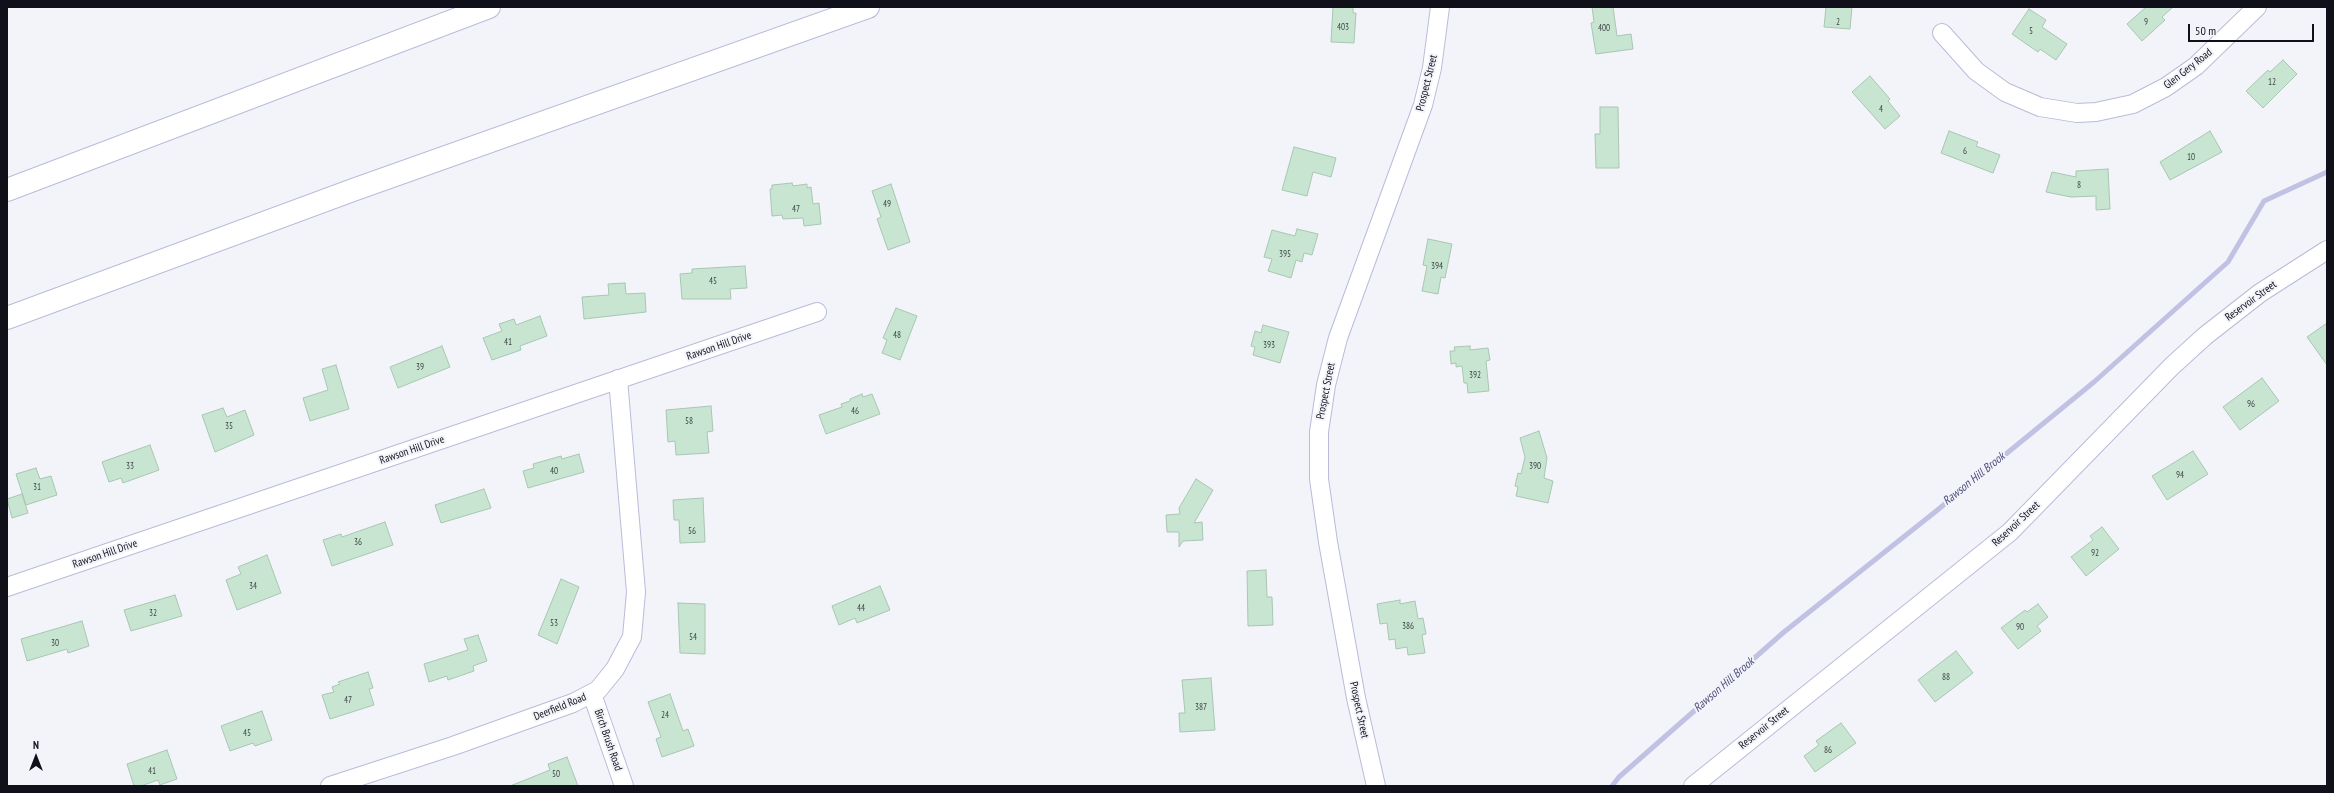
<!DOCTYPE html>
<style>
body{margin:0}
#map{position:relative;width:2334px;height:793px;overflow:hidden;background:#f3f4fa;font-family:"PT Sans Narrow",sans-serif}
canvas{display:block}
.frame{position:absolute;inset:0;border:8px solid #10101a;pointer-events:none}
.north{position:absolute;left:16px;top:737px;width:40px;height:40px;-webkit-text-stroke:3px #f3f4fa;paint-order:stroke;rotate:0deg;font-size:11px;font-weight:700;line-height:16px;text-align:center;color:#10101a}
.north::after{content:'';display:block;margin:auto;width:14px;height:18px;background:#10101a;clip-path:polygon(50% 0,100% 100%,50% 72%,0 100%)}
.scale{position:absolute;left:2188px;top:24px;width:126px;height:18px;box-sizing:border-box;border:2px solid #10101a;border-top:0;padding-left:5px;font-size:12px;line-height:14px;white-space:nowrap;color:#10101a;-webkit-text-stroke:3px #f3f4fa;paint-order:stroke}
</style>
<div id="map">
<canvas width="2334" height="793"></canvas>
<div class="frame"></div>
<div class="north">N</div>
<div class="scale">50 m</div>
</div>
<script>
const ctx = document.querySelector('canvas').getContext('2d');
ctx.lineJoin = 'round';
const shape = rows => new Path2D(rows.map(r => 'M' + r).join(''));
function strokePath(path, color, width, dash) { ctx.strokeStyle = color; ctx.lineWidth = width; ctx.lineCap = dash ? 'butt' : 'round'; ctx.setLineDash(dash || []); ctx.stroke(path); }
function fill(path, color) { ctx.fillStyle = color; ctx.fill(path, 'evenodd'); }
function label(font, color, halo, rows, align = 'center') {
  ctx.font = font + ' "PT Sans Narrow",sans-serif'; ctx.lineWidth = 4; ctx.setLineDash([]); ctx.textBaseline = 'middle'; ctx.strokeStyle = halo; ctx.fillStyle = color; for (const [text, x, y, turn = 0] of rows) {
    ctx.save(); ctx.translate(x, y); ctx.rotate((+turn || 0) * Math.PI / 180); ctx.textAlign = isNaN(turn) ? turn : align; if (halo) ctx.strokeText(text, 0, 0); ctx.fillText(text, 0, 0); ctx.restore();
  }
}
strokePath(shape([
 [1612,786,1619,777,1784,632,1935,512,2094,382,2228,262,2264,201,2327,172]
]), '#c0c1e3', 5);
const building = shape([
 [1333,7,1353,7,1353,13,1356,13,1354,43,1331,42,1333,7],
 [1592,7,1613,7,1617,36,1631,34,1633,49,1596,54,1591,23,1594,22,1592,7],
 [1826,7,1852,7,1850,29,1824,27,1826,7],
 [2146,7,2173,7,2162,17,2165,20,2142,41,2127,24,2146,7],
 [2029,9,2046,20,2042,27,2067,44,2056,60,2040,49,2038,52,2012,34,2029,9],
 [2283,60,2297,74,2263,108,2246,91,2268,70,2270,72,2283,60],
 [1870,76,1890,99,1888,101,1900,116,1885,129,1852,92,1870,76],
 [1600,107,1618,107,1619,168,1596,168,1595,134,1600,134,1600,107],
 [1949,131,1978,142,1976,146,2000,155,1993,173,1941,153,1949,131],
 [2210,131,2222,152,2170,180,2160,162,2210,131],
 [1294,147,1336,158,1331,177,1313,172,1307,196,1282,190,1294,147],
 [2108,169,2110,209,2096,210,2096,196,2071,197,2046,192,2052,172,2076,177,2076,171,2108,169],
 [792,183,793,186,807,184,807,188,811,187,813,204,819,203,821,224,804,226,803,218,783,219,782,215,772,216,770,189,772,189,772,185,792,183],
 [891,184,910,242,888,250,877,219,881,217,872,191,891,184],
 [1297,229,1318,234,1312,255,1304,253,1302,262,1296,260,1291,278,1268,271,1272,259,1264,257,1272,230,1295,236,1297,229],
 [1428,239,1452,244,1445,278,1441,277,1438,294,1422,291,1427,266,1423,265,1428,239],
 [745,266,747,288,730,289,731,299,682,299,680,274,692,273,692,269,745,266],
 [625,283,626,294,645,293,646,312,584,319,582,297,609,295,608,284,625,283],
 [896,308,917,316,900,360,882,353,887,340,883,338,896,308],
 [540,316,547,336,520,346,521,350,492,360,483,338,502,331,499,324,514,319,516,325,540,316],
 [2327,323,2327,365,2307,337,2327,323],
 [1263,325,1289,332,1280,363,1253,355,1255,347,1251,346,1255,331,1261,333,1263,325],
 [442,346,450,367,398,388,390,367,442,346],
 [1470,346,1470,350,1488,348,1490,360,1486,361,1489,391,1468,393,1467,383,1464,383,1462,366,1456,367,1456,363,1451,364,1450,351,1455,351,1454,347,1470,346],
 [336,365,349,409,310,421,303,398,328,390,322,369,336,365],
 [2262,378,2279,401,2240,430,2223,407,2262,378],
 [862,394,863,397,872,394,880,414,826,434,819,415,842,407,841,404,850,401,850,399,862,394],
 [711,406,713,431,707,432,709,453,676,455,675,441,668,442,666,410,711,406],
 [223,408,227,417,245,410,254,435,215,452,202,415,223,408],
 [1539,431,1547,458,1544,478,1553,481,1548,503,1516,496,1518,487,1515,486,1518,473,1521,474,1525,457,1520,438,1539,431],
 [150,445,159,470,123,483,121,478,109,482,102,462,150,445],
 [2193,451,2208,474,2167,500,2152,476,2193,451],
 [579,454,584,472,528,488,523,471,534,468,533,464,561,456,562,459,579,454],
 [36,468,40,479,51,476,57,495,26,505,16,474,36,468],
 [1196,479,1213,490,1194,523,1202,522,1203,540,1183,541,1179,547,1179,532,1167,532,1166,515,1180,514,1179,508,1196,479],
 [484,489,491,508,441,523,435,505,484,489],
 [22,494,28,513,12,518,7,499,22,494],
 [703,498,705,542,680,543,679,520,674,520,673,500,703,498],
 [385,522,393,545,332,566,323,540,341,534,342,537,385,522],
 [2102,527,2119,549,2086,576,2071,557,2093,540,2090,536,2102,527],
 [267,555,281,593,237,610,226,580,241,574,238,567,267,555],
 [1266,570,1267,597,1272,597,1273,625,1248,626,1247,571,1266,570],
 [561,579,579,587,557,644,538,635,561,579],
 [880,586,890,610,857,623,855,618,839,625,832,606,880,586],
 [175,595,182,616,131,631,124,610,175,595],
 [1400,600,1400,604,1415,601,1418,619,1423,618,1426,634,1422,635,1425,653,1408,655,1407,647,1396,649,1395,639,1389,640,1387,623,1380,624,1377,604,1400,600],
 [678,603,705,604,705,654,680,653,678,603],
 [2038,604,2048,617,2037,626,2041,631,2018,649,2001,628,2025,610,2027,612,2038,604],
 [82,621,89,646,68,653,67,649,27,661,21,639,82,621],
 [478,635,487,661,473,666,474,671,448,680,447,676,429,682,424,664,468,650,464,639,478,635],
 [1956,651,1973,673,1935,702,1918,680,1956,651],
 [368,672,373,688,369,689,374,705,330,719,322,695,334,692,332,687,340,684,338,682,368,672],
 [1211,678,1215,730,1180,732,1179,713,1185,713,1182,680,1211,678],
 [670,694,683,731,688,729,694,746,662,757,656,739,661,737,648,702,670,694],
 [262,711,272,740,255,746,253,743,230,751,221,726,262,711],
 [1841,723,1856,743,1815,772,1804,756,1819,745,1816,741,1841,723],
 [167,750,177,779,160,785,158,780,141,786,134,786,127,764,167,750],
 [567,757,578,786,510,786,550,770,548,764,567,757]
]);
fill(building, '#c7e5d0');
strokePath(building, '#a8c6b1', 1);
const street = shape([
 [1942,33,1976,71,2005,92,2040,107,2077,113,2096,112,2133,104,2166,87,2196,66,2257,7],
 [7,587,817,312],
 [592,694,624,786],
 [330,786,453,746,573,703,598,690,615,669,632,637,636,592,618,379],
 [1376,786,1356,698,1328,542,1319,479,1319,432,1326,385,1338,338,1423,105,1432,68,1440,7],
 [1693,786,2010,532,2172,366,2205,336,2260,293,2327,250]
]);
const highway = shape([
 [7,190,489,7],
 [7,318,353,190,868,7]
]);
strokePath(street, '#babbd9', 20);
strokePath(highway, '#babbd9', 24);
strokePath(street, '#fff', 18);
strokePath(highway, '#fff', 22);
label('9px', '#3e4548', null, [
 ["2",1838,22],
 ["9",2146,22],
 ["403",1343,27],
 ["400",1604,28],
 ["5",2031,31],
 ["12",2272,82],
 ["4",1881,109],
 ["6",1965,151],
 ["10",2191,157],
 ["8",2079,185],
 ["49",887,204],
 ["47",796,209],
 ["395",1285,254],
 ["394",1437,266],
 ["45",713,281],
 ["48",897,335],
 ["41",508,342],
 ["393",1269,345],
 ["39",420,367],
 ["392",1475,375],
 ["96",2251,404],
 ["46",855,411],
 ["58",689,421],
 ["35",229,426],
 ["33",130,466],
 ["390",1535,466],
 ["40",554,471],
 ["94",2180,475],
 ["31",37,487],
 ["56",692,531],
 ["36",358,542],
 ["92",2095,553],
 ["34",253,586],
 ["44",861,608],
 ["32",153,613],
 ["53",554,623],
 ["386",1408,626],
 ["90",2020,627],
 ["54",693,637],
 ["30",55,643],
 ["88",1946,677],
 ["47",348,700],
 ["387",1201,707],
 ["24",665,715],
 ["45",247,733],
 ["86",1828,750],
 ["41",152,771],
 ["50",556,774]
]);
label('11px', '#10101a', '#f3f4fa', [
 ["Glen Gery Road",2188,69,-38],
 ["Prospect Street",1427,83,-76],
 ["Reservoir Street",2251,301,-36],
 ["Rawson Hill Drive",719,346,-19],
 ["Prospect Street",1326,391,-79],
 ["Rawson Hill Drive",412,450,-19],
 ["Reservoir Street",2016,524,-43],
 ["Rawson Hill Drive",105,554,-19],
 ["Deerfield Road",560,707,-22],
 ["Prospect Street",1359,710,78],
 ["Reservoir Street",1764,728,-39],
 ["Birch Brush Road",608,740,71]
]);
label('italic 12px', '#4e4d7c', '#f3f4fa', [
 ["Rawson Hill Brook",1974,479,-39],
 ["Rawson Hill Brook",1724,685,-41]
]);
</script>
